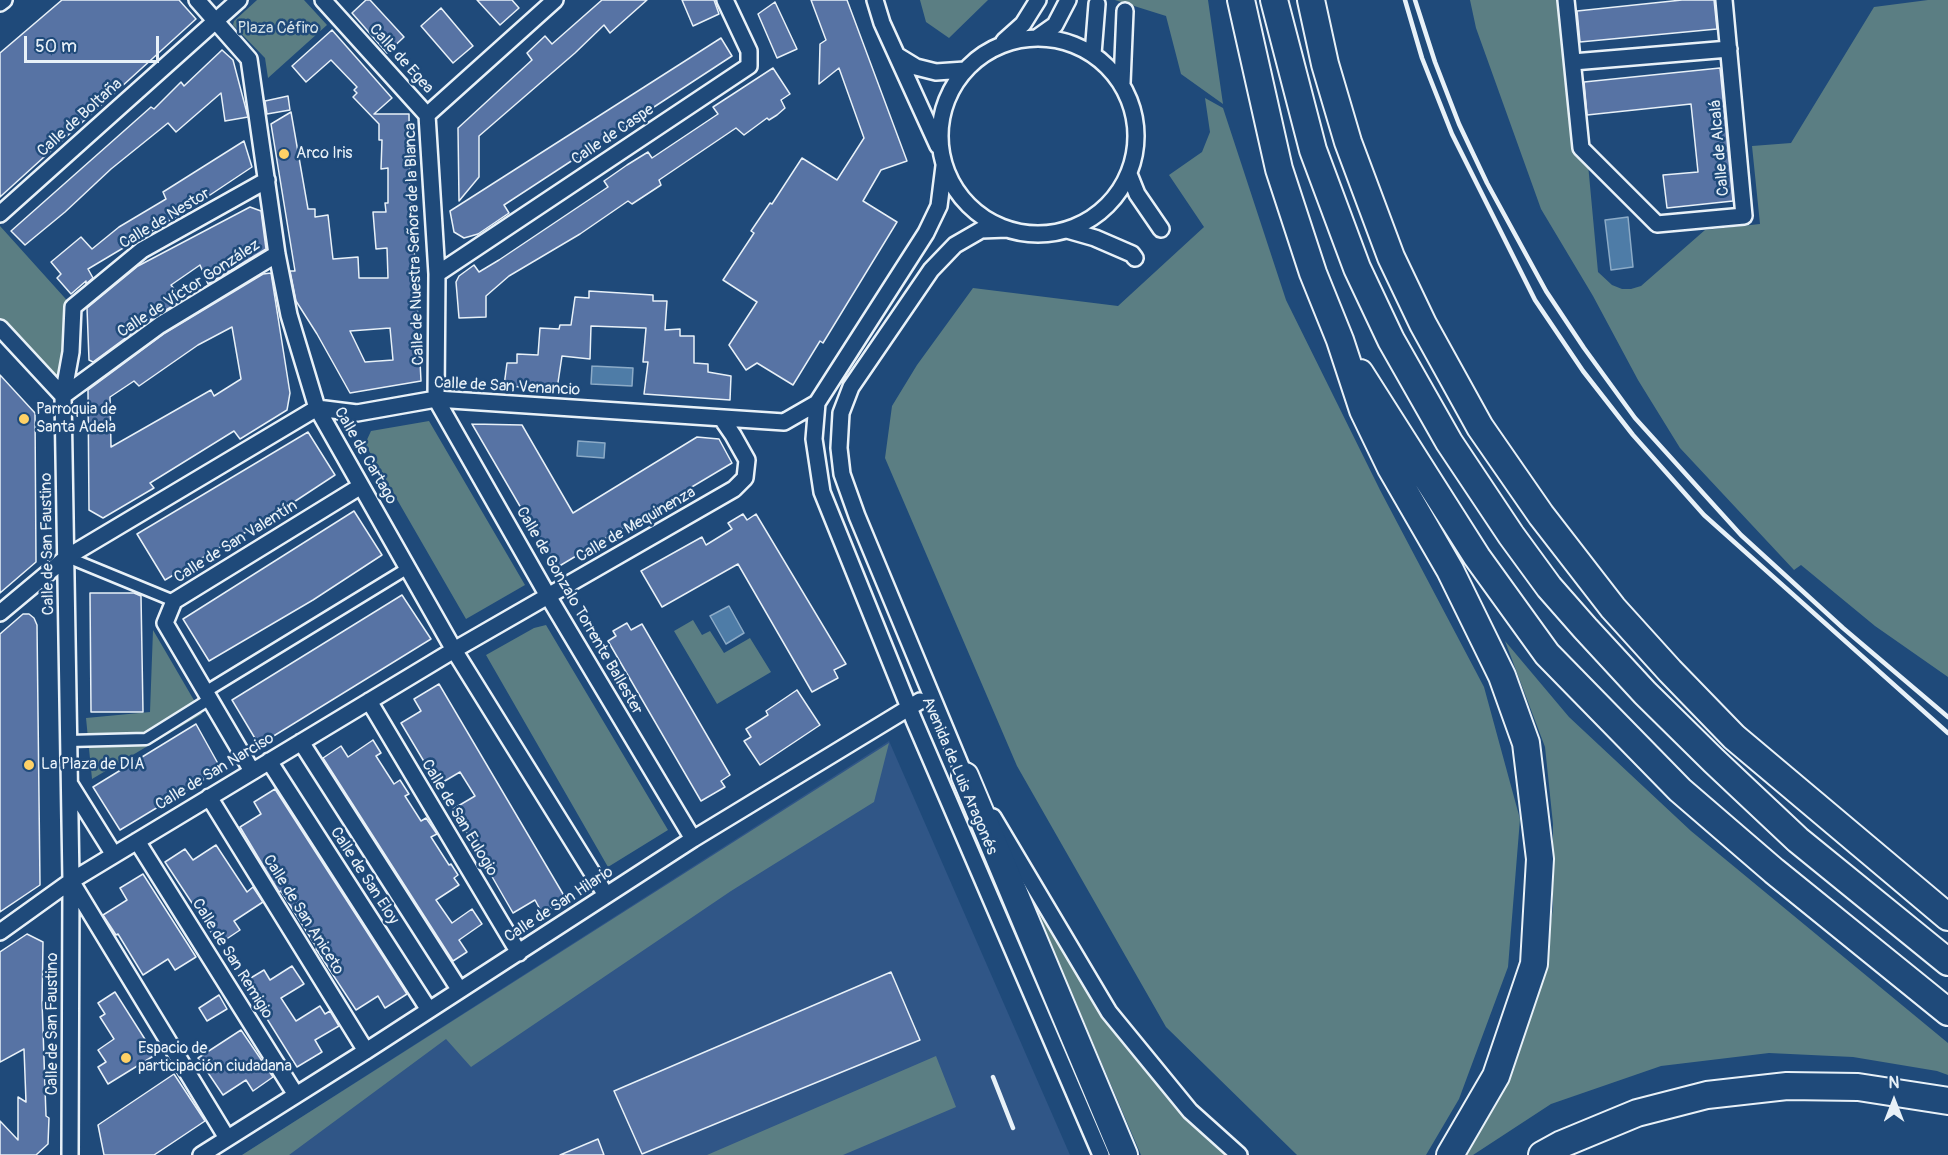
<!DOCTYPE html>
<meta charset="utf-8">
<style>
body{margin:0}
#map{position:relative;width:1948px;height:1155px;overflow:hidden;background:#1f4a7a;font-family:Pangolin,sans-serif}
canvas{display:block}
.north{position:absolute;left:1864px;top:1071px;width:60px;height:60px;-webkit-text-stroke:4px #1f4a7a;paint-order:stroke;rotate:0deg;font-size:16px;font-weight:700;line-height:24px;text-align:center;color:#e8f1f8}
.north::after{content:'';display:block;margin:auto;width:21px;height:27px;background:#e8f1f8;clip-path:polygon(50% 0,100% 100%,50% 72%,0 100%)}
.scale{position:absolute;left:24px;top:36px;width:135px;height:27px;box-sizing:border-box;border:3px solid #e8f1f8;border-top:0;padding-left:8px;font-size:18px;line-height:21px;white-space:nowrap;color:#e8f1f8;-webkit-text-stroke:4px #1f4a7a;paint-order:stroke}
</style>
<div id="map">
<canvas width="1948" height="1155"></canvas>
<div class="north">N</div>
<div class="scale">50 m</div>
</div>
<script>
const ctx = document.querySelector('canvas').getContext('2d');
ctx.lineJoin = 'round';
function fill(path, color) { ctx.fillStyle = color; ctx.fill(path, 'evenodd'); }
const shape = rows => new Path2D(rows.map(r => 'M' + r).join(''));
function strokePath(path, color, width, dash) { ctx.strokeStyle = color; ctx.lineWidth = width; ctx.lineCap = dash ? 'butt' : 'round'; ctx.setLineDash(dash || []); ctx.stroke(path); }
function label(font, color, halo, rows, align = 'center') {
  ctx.font = font + ' Pangolin,sans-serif'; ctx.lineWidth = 5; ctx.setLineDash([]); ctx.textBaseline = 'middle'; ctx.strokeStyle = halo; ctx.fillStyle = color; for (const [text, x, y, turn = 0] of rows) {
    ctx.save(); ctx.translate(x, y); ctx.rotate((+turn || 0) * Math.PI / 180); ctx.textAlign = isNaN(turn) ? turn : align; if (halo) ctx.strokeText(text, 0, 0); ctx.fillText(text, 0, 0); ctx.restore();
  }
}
fill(shape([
 [889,741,1070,1155,242,1155]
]), '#305687');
fill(shape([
 [257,0,304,0,327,25,268,78,265,58,233,25,234,21],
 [920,0,988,0,949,38,926,22],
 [1115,0,1208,0,1223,104,1181,74,1166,16],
 [1470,0,1560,0,1588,164,1598,272,1612,285,1622,289,1631,289,1641,286,1705,230,1760,224,1752,146,1791,143,1874,7,1928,0,1948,0,1948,677,1875,626,1801,565,1794,570,1680,448,1638,380,1593,296,1541,209,1476,28],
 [1205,98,1223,108,1286,300,1380,490,1484,687,1520,819,1508,967,1459,1099,1426,1155,1297,1155,1166,1027,1017,766,885,458,892,406,917,365,973,288,1118,306,1204,227,1169,175,1202,152,1210,132],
 [0,226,73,307,63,396,0,328],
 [429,421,525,585,466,619,365,444,371,431],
 [693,620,702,635,710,631,724,653,750,638,771,672,717,704,674,631],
 [546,625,668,830,608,867,486,655,534,628],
 [153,630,202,714,92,779,86,718,150,712],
 [1505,641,1569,717,1691,831,1948,1043,1948,1075,1937,1071,1853,1057,1769,1053,1661,1066,1551,1104,1473,1155,1457,1155,1510,1079,1542,982,1553,908,1553,824,1545,747],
 [889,743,874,802,731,891,471,1067,446,1039,289,1155,242,1155],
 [1037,906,1071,964,1107,1019,1231,1155,1141,1155,1035,907],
 [936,1056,956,1107,843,1155,707,1155]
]), '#5b7e83');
const water = shape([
 [1628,217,1633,267,1611,270,1605,220,1628,217],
 [592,366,633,368,632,386,591,384,592,366],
 [578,441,605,443,604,458,577,456,578,441],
 [729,606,744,633,726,644,710,616,729,606]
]);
fill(water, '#4e7ca7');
strokePath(water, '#8cabc7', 1.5);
const building = shape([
 [62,0,179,0,196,19,0,197,0,53,62,0],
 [366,0,370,0,404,37,387,53,352,13,366,0],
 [477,0,512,0,519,8,500,25,477,0],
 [602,0,647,0,610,33,604,25,575,53,479,136,479,177,459,201,458,128,532,60,527,53,545,36,552,44,602,0],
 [682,0,714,0,719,14,693,26,682,0],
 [811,0,847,0,907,161,881,170,863,201,897,222,823,343,820,341,793,385,757,363,746,370,729,345,757,302,723,280,754,233,751,231,770,203,772,204,802,158,837,180,864,138,839,68,819,84,820,44,826,40,811,0],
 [1682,0,1714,0,1717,29,1580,42,1577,11,1682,0],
 [775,2,797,49,777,58,758,14,775,2],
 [441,8,473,46,453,63,421,26,441,8],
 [332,30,392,98,374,114,409,114,410,202,412,202,421,381,350,393,317,334,296,301,290,271,295,271,271,124,291,112,308,209,315,209,315,217,328,215,333,259,358,257,359,278,388,278,387,248,376,249,373,212,386,212,385,203,388,203,388,168,381,169,382,140,379,140,379,124,353,97,357,93,354,90,357,87,331,60,306,82,292,66,332,30],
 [390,328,393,360,365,362,350,331,390,328],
 [721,38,732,56,504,205,509,213,478,234,464,238,454,232,450,211,721,38],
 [222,50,233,60,248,117,225,121,221,93,176,132,168,123,111,169,65,212,25,245,11,231,151,107,154,109,181,82,184,86,222,50],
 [773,68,790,94,781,100,785,108,777,115,769,120,767,118,744,135,736,128,659,180,661,185,632,204,628,201,580,234,509,276,486,296,486,317,459,318,456,282,459,276,474,265,479,272,499,260,608,187,604,181,627,165,648,152,652,158,718,114,713,107,773,68],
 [1720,68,1733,201,1667,208,1663,175,1698,172,1691,104,1587,115,1584,82,1720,68],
 [288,96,290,110,267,114,265,101,288,96],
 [244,141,252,167,192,207,88,269,93,278,86,284,86,281,71,294,57,278,61,274,51,262,81,237,92,249,119,227,166,199,163,192,244,141],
 [250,207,261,211,266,249,208,284,200,265,171,285,183,300,154,317,93,362,89,360,87,308,138,266,250,207],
 [271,273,290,393,287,410,240,439,234,431,150,483,154,488,103,518,89,510,88,390,165,333,263,274,271,273],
 [232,327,241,379,214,396,211,390,111,447,110,397,134,381,139,386,198,345,232,327],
 [589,291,653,295,653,301,667,301,665,330,680,329,680,336,694,336,694,363,708,364,708,372,731,376,730,400,644,394,648,362,643,362,646,328,591,326,590,359,562,356,557,389,504,386,507,363,517,363,517,354,538,355,540,328,559,329,560,325,571,325,575,297,589,298,589,291],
 [0,375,35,413,36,562,0,593,0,375],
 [472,424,522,425,573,513,697,437,719,439,732,463,556,568,472,424],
 [308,432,335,475,268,519,165,580,137,534,308,432],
 [354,511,382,555,313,600,209,661,183,619,354,511],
 [743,514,747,520,756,514,846,664,834,670,838,678,812,692,738,564,662,607,641,571,702,537,706,545,732,529,728,523,743,514],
 [90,593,134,593,141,596,143,712,91,712,90,593],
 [402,595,431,639,259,745,232,700,402,595],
 [23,614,29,614,34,618,37,625,40,885,0,912,0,634,23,614],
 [627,623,631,630,642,624,730,775,721,781,725,787,701,801,608,641,616,636,613,631,627,623],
 [439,684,566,899,542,913,535,900,513,913,453,809,475,796,460,772,438,785,401,723,421,711,414,699,439,684],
 [797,690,820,725,760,765,744,741,751,737,746,729,768,715,766,711,797,690],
 [196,724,221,769,120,830,93,787,196,724],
 [373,740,381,753,376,756,394,784,400,780,409,794,405,796,421,821,426,818,437,834,431,837,449,865,451,864,458,875,454,878,459,885,436,900,452,923,472,909,482,924,459,940,467,952,453,961,323,758,341,746,348,757,373,740],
 [275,789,407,994,385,1008,378,996,356,1010,316,949,317,948,281,891,279,892,240,827,261,814,254,802,275,789],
 [216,845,247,892,253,887,263,902,234,921,240,930,219,944,165,862,185,849,193,860,216,845],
 [143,874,196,957,175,970,168,959,143,975,118,934,116,935,103,915,127,900,120,888,143,874],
 [27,934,43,942,42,1001,46,1116,49,1118,48,1144,36,1155,0,1155,0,1121,18,1140,18,1097,26,1102,24,1049,0,1062,0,952,27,934],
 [292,966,304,984,281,998,296,1021,320,1006,325,1014,330,1011,339,1026,315,1040,322,1052,297,1067,244,982,264,970,270,980,292,966],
 [891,972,920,1040,642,1154,614,1091,891,972],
 [115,992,155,1055,108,1084,98,1067,106,1062,98,1050,114,1039,100,1017,105,1014,98,1003,115,992],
 [219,995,227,1009,207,1021,199,1008,219,995],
 [241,1030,273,1077,253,1091,246,1080,223,1095,198,1058,241,1030],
 [174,1074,205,1121,154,1155,104,1155,98,1125,174,1074],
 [598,1139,604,1155,560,1155,598,1139]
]);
fill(building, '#5773a4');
strokePath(building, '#e8f1f8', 1.5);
const pedestrian = shape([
 [67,557,174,601],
 [205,692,408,568],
 [69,741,146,739,210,699]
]);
const minor = shape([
 [197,0,249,59,277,254,289,315,317,408,454,650,606,895],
 [323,0,427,115],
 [875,0,882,23,938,146],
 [1566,0,1581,148,1657,224,1744,216,1724,0],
 [0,3,4,0],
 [1038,37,1055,25,1068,0],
 '940 136a98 98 0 1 1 196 0a98 98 0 1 1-196 0Z',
 [1004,41,1023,24,1038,0],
 [1093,54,1097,4],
 [898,56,916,67,936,72,965,70],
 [1573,62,1729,49],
 [1122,83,1125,11],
 [944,166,939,206,926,233,817,403,814,439,822,492,914,720,1101,1155],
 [1129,174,1137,194,1161,229],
 [0,214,239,0],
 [1067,230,1095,238,1132,254,1135,258],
 [437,274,749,66,749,51,725,0],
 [0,328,63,396],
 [63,396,160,325,277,254],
 [436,399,548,596,693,839],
 [436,399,437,274,427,115,555,0],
 [0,613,67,557,317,408,357,413,436,399,784,422,817,403],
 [369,701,519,953],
 [301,742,459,989],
 [269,761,429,1010],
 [252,771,165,623,174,601,361,486],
 [970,783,965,776,857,516,842,474,839,448,841,413,851,387,931,270,955,245,981,230,1007,229],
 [71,786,114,855],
 [209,797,366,1051],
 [993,817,1109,1012,1190,1111,1239,1155],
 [137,841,296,1095],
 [71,881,227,1138],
 [0,932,71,881,114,855,454,650,734,489,745,478,747,460,733,435,722,419],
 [70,1155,71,881,63,396,71,352,73,307,142,250,267,180],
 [201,1155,366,1051,693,839,920,701]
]);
const motorway = shape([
 [1241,0,1279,169,1313,273,1340,340,1363,410,1391,468,1450,570,1502,676,1526,743,1540,859,1534,964,1496,1076,1450,1155],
 [1274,0,1313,150,1357,268,1391,340,1449,442,1511,535,1549,587,1585,628,1645,693,1714,761,1798,840,1948,962],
 [1311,0,1325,64,1348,142,1391,257,1423,324,1480,427,1541,515,1613,608,1670,671,1734,737,1948,917],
 [1360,373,1477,557,1547,654,1680,790,1774,871,1948,1012],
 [965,776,1124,1155],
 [1542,1155,1562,1144,1637,1113,1707,1095,1787,1086,1858,1087,1948,1101]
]);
strokePath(pedestrian, '#e8f1f8', 15);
strokePath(minor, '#e8f1f8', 20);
strokePath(motorway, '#e8f1f8', 30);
strokePath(pedestrian, '#1f4a7a', 10);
strokePath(minor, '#1f4a7a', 15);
strokePath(motorway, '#1f4a7a', 26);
strokePath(shape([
 [1405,0,1422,58,1452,134,1535,300,1583,371,1633,435,1704,515,1948,733],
 [1415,0,1435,62,1459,124,1487,183,1546,291,1584,348,1635,418,1741,535,1843,628,1948,717],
 [993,1077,1013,1128]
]), '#e8f1f8', 4.5);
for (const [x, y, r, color] of [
 [284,154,6,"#ffd166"],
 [24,419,6,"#ffd166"],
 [29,765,6,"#ffd166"],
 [126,1058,6,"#ffd166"]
]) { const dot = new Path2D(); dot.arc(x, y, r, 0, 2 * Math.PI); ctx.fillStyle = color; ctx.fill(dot); strokePath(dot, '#1f4a7a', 2); }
label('16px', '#d3e0e6', '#1f4a7a', [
 ["Plaza Céfiro",278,29]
]);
label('16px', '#e8f1f8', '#1f4a7a', [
 ["Calle de Egea",401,59,48],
 ["Calle de Boltaña",80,118,-42],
 ["Calle de Caspe",613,135,-34],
 ["Calle de Alcalá",1720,148,-95],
 ["Calle de Nestor",165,219,-31],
 ["Calle de Nuestra Señora de la Blanca",415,244,-92],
 ["Calle de Víctor González",189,289,-33],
 ["Calle de San Venancio",507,387,3],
 ["Calle de Cartago",365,456,60],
 ["Calle de Mequinenza",636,525,-30],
 ["Calle de San Valentín",236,542,-32],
 ["Calle de San Faustino",48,544,-91],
 ["Calle de Gonzalo Torrente Ballester",579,611,60],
 ["Calle de San Narciso",215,772,-31],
 ["Avenida de Luis Aragonés",959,776,67],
 ["Calle de San Eulogio",459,818,59],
 ["Calle de San Eloy",364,876,57],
 ["Calle de San Hilario",559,905,-33],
 ["Calle de San Aniceto",303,915,58],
 ["Calle de San Remigio",232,959,58],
 ["Calle de San Faustino",53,1024,-90]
]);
label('16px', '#e8f1f8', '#1f4a7a', [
 ["Arco Iris",296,154],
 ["Parroquia de",36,410],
 ["Santa Adela",36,428],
 ["La Plaza de DIA",41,765],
 ["Espacio de",138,1049],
 ["participación ciudadana",138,1067]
], 'left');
</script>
